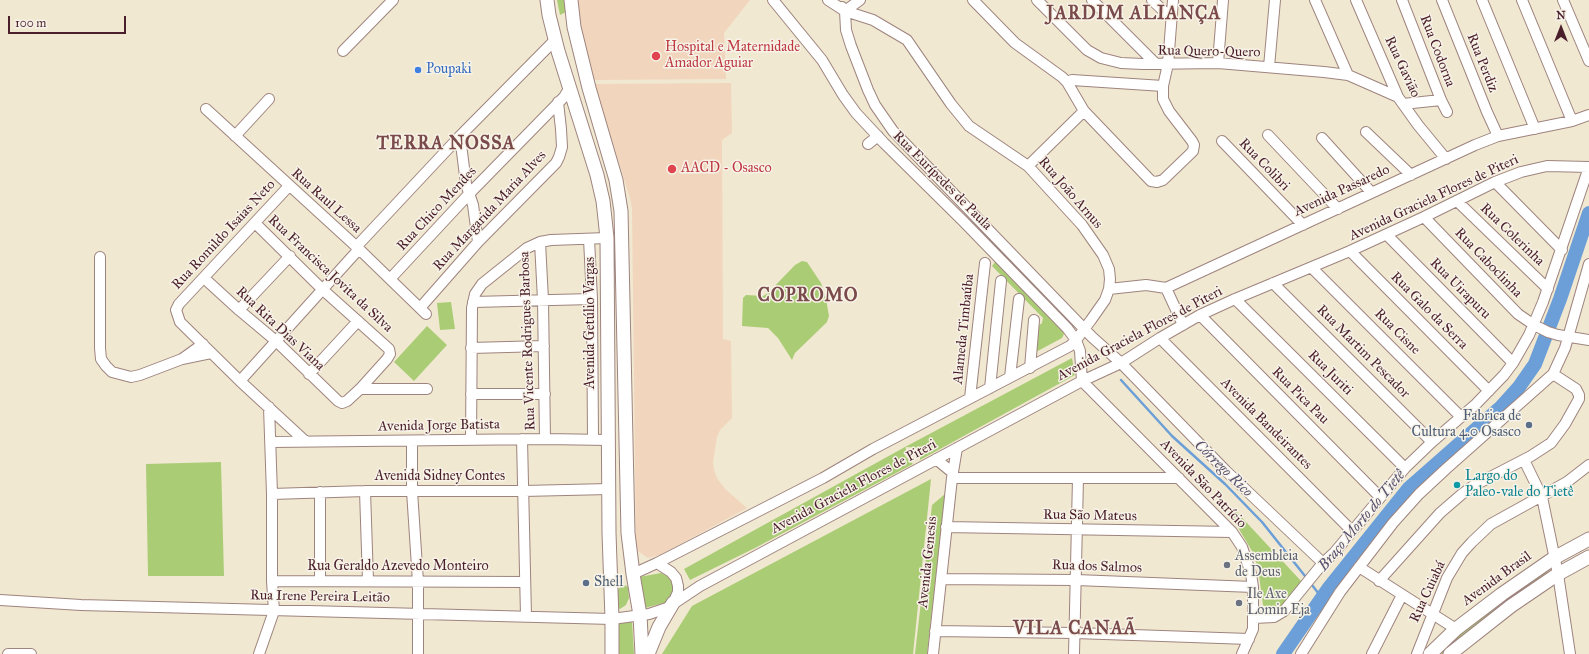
<!DOCTYPE html>
<meta charset="utf-8">
<style>
body{margin:0}
#map{position:relative;width:1589px;height:654px;overflow:hidden;background:#f1e8d1;font-family:"IM FELL Great Primer",serif}
canvas{display:block}
.north{position:absolute;left:1541px;top:8px;width:40px;height:40px;-webkit-text-stroke:3px #f7f3e8;paint-order:stroke;rotate:0deg;font-size:11px;font-weight:700;line-height:16px;text-align:center;color:#4a1f2b}
.north::after{content:'';display:block;margin:auto;width:14px;height:18px;background:#4a1f2b;clip-path:polygon(50% 0,100% 100%,50% 72%,0 100%)}
.scale{position:absolute;left:8px;top:16px;width:118px;height:18px;box-sizing:border-box;border:2px solid #4a1f2b;border-top:0;padding-left:5px;font-size:12px;line-height:14px;white-space:nowrap;color:#4a1f2b;-webkit-text-stroke:3px #f7f3e8;paint-order:stroke}
</style>
<div id="map">
<canvas width="1589" height="654"></canvas>
<div class="north">N</div>
<div class="scale">100 m</div>
</div>
<script>
const ctx = document.querySelector('canvas').getContext('2d');
ctx.lineJoin = 'round';
function fill(path, color) { ctx.fillStyle = color; ctx.fill(path, 'evenodd'); }
const shape = rows => new Path2D(rows.map(r => 'M' + r).join(''));
function strokePath(path, color, width, dash) { ctx.strokeStyle = color; ctx.lineWidth = width; ctx.lineCap = dash ? 'butt' : 'round'; ctx.setLineDash(dash || []); ctx.stroke(path); }
function label(font, color, halo, rows, align = 'center') {
  ctx.font = font + ' "IM FELL Great Primer",serif'; ctx.lineWidth = 3; ctx.setLineDash([]); ctx.textBaseline = 'middle'; ctx.strokeStyle = halo; ctx.fillStyle = color; for (const [text, x, y, turn = 0] of rows) {
    ctx.save(); ctx.translate(x, y); ctx.rotate((+turn || 0) * Math.PI / 180); ctx.textAlign = isNaN(turn) ? turn : align; if (halo) ctx.strokeText(text, 0, 0); ctx.fillText(text, 0, 0); ctx.restore();
  }
}
fill(shape([
 [575,0,750,0,724,33,726,79,593,80,580,31],
 [731,83,732,133,722,140,723,339,731,341,732,418,720,430,717,437,713,462,714,470,717,478,725,489,747,508,660,555,648,558,638,551,636,545,632,209,630,198,594,84]
]), '#f1d5bd');
fill(shape([
 [557,0,566,0,566,12,560,15],
 [802,261,807,262,821,283,826,299,829,316,827,322,824,325,795,353,792,360,778,338,768,328,742,326,743,298,746,295,763,296,768,293,795,265],
 [995,262,1063,332,1064,334,1062,338,1034,353,1036,328,1042,323,1043,318,992,266],
 [451,302,455,329,440,330,437,303],
 [427,326,447,345,414,381,394,362],
 [1072,358,1075,375,920,460,920,448,906,447,905,456,913,464,755,548,690,580,684,569,905,447],
 [221,462,224,576,148,576,146,464],
 [931,479,913,654,662,654,692,606],
 [945,494,927,654,915,654,932,505],
 [1233,508,1302,582,1281,609,1271,610,1263,605,1258,568,1252,551,1230,514],
 [1545,569,1548,574,1481,621,1443,654,1436,654,1478,617],
 [661,573,672,579,677,589,667,602,645,608,639,577],
 [622,585,625,585,628,587,629,598,626,605,620,609,618,608,616,592],
 [632,621,634,654,618,654,618,623]
]), '#aacc75');
strokePath(shape([
 [1121,380,1172,436,1225,484,1262,522,1305,576],
 [1312,585,1322,598]
]), '#6c9fd7', 2.5);
strokePath(shape([
 [1283,654,1328,589,1409,488,1501,407,1519,387,1535,364,1560,299,1589,213]
]), '#6c9fd7', 14);
const minor = shape([
 [773,0,822,60,843,95,856,113,884,143,963,221,1067,328,1076,340,1080,351,1082,381,1232,532,1242,547,1251,574,1253,587,1253,629,1242,654],
 [973,0,1015,43,1062,77,1067,82,1084,111,1151,181,1157,182,1163,180,1189,155,1193,151,1194,145,1192,141,1169,111,1163,99,1163,86,1168,64,1173,0],
 [1037,0,1087,50,1101,58,1121,63,1143,64,1218,63,1324,72,1348,75,1398,97],
 [1092,0,1156,64],
 [1152,0,1171,18],
 [1315,0,1348,75],
 [1356,0,1398,97,1418,125,1446,159],
 [1402,0,1441,100,1447,112],
 [1442,0,1487,112,1498,136],
 [1482,0,1535,129],
 [1522,0,1572,121],
 [1563,0,1589,61],
 [842,7,845,11,846,30,851,46,868,90,875,105,893,131,1092,337,1121,363,1226,471,1323,563],
 [845,11,860,0],
 [343,51,393,0],
 [1218,63,1223,0],
 [1269,67,1275,0],
 [1067,82,1072,80,1163,86],
 [1403,104,1441,100],
 [206,109,359,249,426,314],
 [1366,132,1411,175],
 [1268,135,1338,209],
 [235,136,269,99],
 [460,136,466,184,473,205,478,242],
 [1322,138,1371,192],
 [1222,141,1303,225],
 [868,144,878,136],
 [1028,166,1084,111],
 [1495,182,1562,250],
 [289,186,179,304,176,310,180,322,240,381,305,441],
 [1457,201,1548,289],
 [1424,217,1518,314,1534,325,1548,332,1558,335,1589,340],
 [1387,235,1513,363],
 [589,239,592,299,593,439],
 [540,242,543,300,545,439],
 [356,247,460,136,555,40],
 [1350,251,1489,391],
 [100,257,100,348,101,359,106,366,112,372,131,377,140,375,182,359],
 [1312,268,1461,417],
 [204,278,239,310,276,341,338,401,342,403,347,401,360,389,387,359,390,354,389,349,322,289,255,223],
 [390,279,469,194,564,97,570,87],
 [1273,283,1432,442],
 [1166,288,1183,325],
 [1109,289,1146,285,1166,288,1475,145,1498,136,1572,121,1589,115],
 [1235,299,1405,468],
 [473,302,592,299],
 [420,308,478,242,556,163,559,157,562,147,561,129,558,102],
 [239,310,290,256],
 [1200,315,1380,497],
 [1160,338,1352,531],
 [203,344,182,359,211,353],
 [471,348,544,346],
 [1030,368,1034,320],
 [309,374,358,321],
 [1010,377,1019,299],
 [240,381,359,249],
 [990,388,1001,281],
 [360,389,427,389],
 [471,394,545,394],
 [970,398,985,263],
 [522,439,526,616],
 [471,440,472,308,475,294,482,284,527,248,540,242,551,240,607,238],
 [412,441,412,491,418,582,418,654],
 [271,442,545,439,608,440],
 [936,459,953,473],
 [1524,460,1542,497,1558,574,1570,654],
 [952,478,1179,478],
 [365,491,368,581],
 [320,492,320,581],
 [272,494,365,491,523,491,609,489],
 [946,527,1232,532],
 [657,563,671,572,676,578,678,586,678,592,673,603],
 [1359,567,1456,629],
 [633,574,657,563,823,478,873,449,1070,346,1076,340,1091,320,1105,300,1109,289,1110,279,1109,269,1103,255,1082,225,1028,166,969,126,951,104,907,40,873,20,845,11,828,0],
 [941,579,1076,580,1253,587],
 [272,581,525,582],
 [1379,581,1440,513,1462,494,1473,486,1531,456,1551,443,1565,424,1579,399,1579,395,1576,389,1553,374],
 [0,600,81,605,612,619,649,614,667,608,700,586,1082,381,1121,363,1160,338,1200,315,1235,299,1350,251,1424,217,1495,182,1521,172,1547,166,1589,167],
 [1254,618,1274,617,1284,611,1323,563,1334,553,1405,468,1432,442,1476,404,1504,375,1513,363,1529,335,1543,302,1589,167],
 [935,631,1075,633,1249,639],
 [8,654,31,654],
 [259,654,274,611,272,581,272,494,269,407],
 [933,654,952,478,957,448],
 [1074,654,1078,478],
 [1301,654,1340,592,1393,523,1419,494,1447,468,1553,374,1565,348,1589,264],
 [1372,654,1402,595],
 [1417,654,1447,578,1462,553,1472,542,1491,524,1567,482,1589,465]
]);
const major = shape([
 [547,0,549,15,558,51,597,175,603,201,605,219,607,238,609,533,612,619,612,654],
 [571,0,574,27,589,88,616,180,621,211,628,533,633,574,640,615,642,654],
 [648,654,659,627,673,603],
 [1430,654,1456,629,1502,594,1554,558,1589,539],
 [1450,654,1511,606,1558,574,1589,557]
]);
strokePath(minor, '#9e847e', 12);
strokePath(major, '#9e847e', 15);
strokePath(minor, '#fff', 10);
strokePath(major, '#fff', 13);
for (const [x, y, r, color] of [
 [656,56,5,"#e0444e"],
 [418,70,4,"#3f7fe0"],
 [672,169,5,"#e0444e"],
 [1529,425,4,"#5c6f8a"],
 [1457,485,4,"#0f9aa8"],
 [1227,565,4,"#6b7280"],
 [586,583,4,"#5c6f8a"],
 [1239,603,4,"#6b7280"]
]) { const dot = new Path2D(); dot.arc(x, y, r, 0, 2 * Math.PI); ctx.fillStyle = color; ctx.fill(dot); strokePath(dot, '#f7f3e8', 1.5); }
label('14px', '#be3a42', '#f7f3e8', [
 ["Hospital e Maternidade",665,48],
 ["Amador Aguiar",665,64],
 ["AACD - Osasco",681,169]
], 'left');
label('14px', '#4a1f2b', '#f7f3e8', [
 ["Rua Codorna",1437,51,69],
 ["Rua Quero-Quero",1209,52,1],
 ["Rua Perdiz",1482,63,68],
 ["Rua Gavião",1402,67,65],
 ["Rua Colibri",1264,165,46],
 ["Rua Eurípedes de Paula",942,181,45],
 ["Avenida Passaredo",1342,191,-25],
 ["Rua João Arnus",1070,193,49],
 ["Avenida Graciela Flores de Piteri",1434,198,-25],
 ["Rua Raul Lessa",326,201,42],
 ["Rua Chico Mendes",437,209,-47],
 ["Rua Margarida Maria Alves",490,211,-47],
 ["Rua Romildo Isaias Neto",224,235,-47],
 ["Rua Colerinha",1512,235,44],
 ["Rua Caboclinha",1488,263,46],
 ["Rua Francisca Jovita da Silva",330,274,43],
 ["Rua Uirapuru",1460,289,45],
 ["Rua Galo da Serra",1429,311,45],
 ["Avenida Getúlio Vargas",591,323,-90],
 ["Rua Rita Dias Viana",280,329,43],
 ["Alameda Timbaúba",964,329,-84],
 ["Rua Cisne",1397,332,45],
 ["Avenida Graciela Flores de Piteri",1140,334,-28],
 ["Rua Vicente Rodrigues Barbosa",528,341,-92],
 ["Rua Martim Pescador",1363,352,45],
 ["Rua Juriti",1330,373,45],
 ["Rua Pica Pau",1300,396,45],
 ["Avenida Bandeirantes",1266,424,45],
 ["Avenida Jorge Batista",439,426,-1],
 ["Avenida Sidney Contes",440,477],
 ["Avenida São Patrício",1203,484,46],
 ["Avenida Graciela Flores de Piteri",854,487,-28],
 ["Rua São Mateus",1090,516,1],
 ["Avenida Genesis",928,562,-84],
 ["Rua Geraldo Azevedo Monteiro",398,567],
 ["Rua dos Salmos",1097,567,2],
 ["Avenida Brasil",1497,579,-36],
 ["Rua Cuiabá",1428,592,-65],
 ["Rua Irene Pereira Leitão",320,597,1]
]);
label('14px', '#366cbe', '#f7f3e8', [
 ["Poupaki",426,70]
], 'left');
label('14px', '#4e5e75', '#f7f3e8', [
 ["Fabrica de",1521,417],
 ["Cultura 4.0 Osasco",1521,433],
 ["Shell",594,583,"left"]
], 'right');
label('14px', '#0d838f', '#f7f3e8', [
 ["Largo do",1465,477],
 ["Paleo-vale do Tietê",1465,493]
], 'left');
label('14px', '#5b616d', '#f7f3e8', [
 ["Assembleia",1235,557],
 ["de Deus",1235,573],
 ["Ile Axe",1247,595],
 ["Lomin Eja",1247,611]
], 'left');
label('italic 15px', '#585270', '#f7f3e8', [
 ["Córrego Rico",1223,469,44],
 ["Braço Morto do Tietê",1362,521,-50]
]);
ctx.letterSpacing = '1px';
label('bold 18px', '#7a4a4a', '#f7f3e8', [
 ["JARDIM ALIANÇA",1134,15],
 ["TERRA NOSSA",446,145],
 ["COPROMO",808,297],
 ["VILA CANAÃ",1075,630]
]);
ctx.letterSpacing = '0px';
</script>
